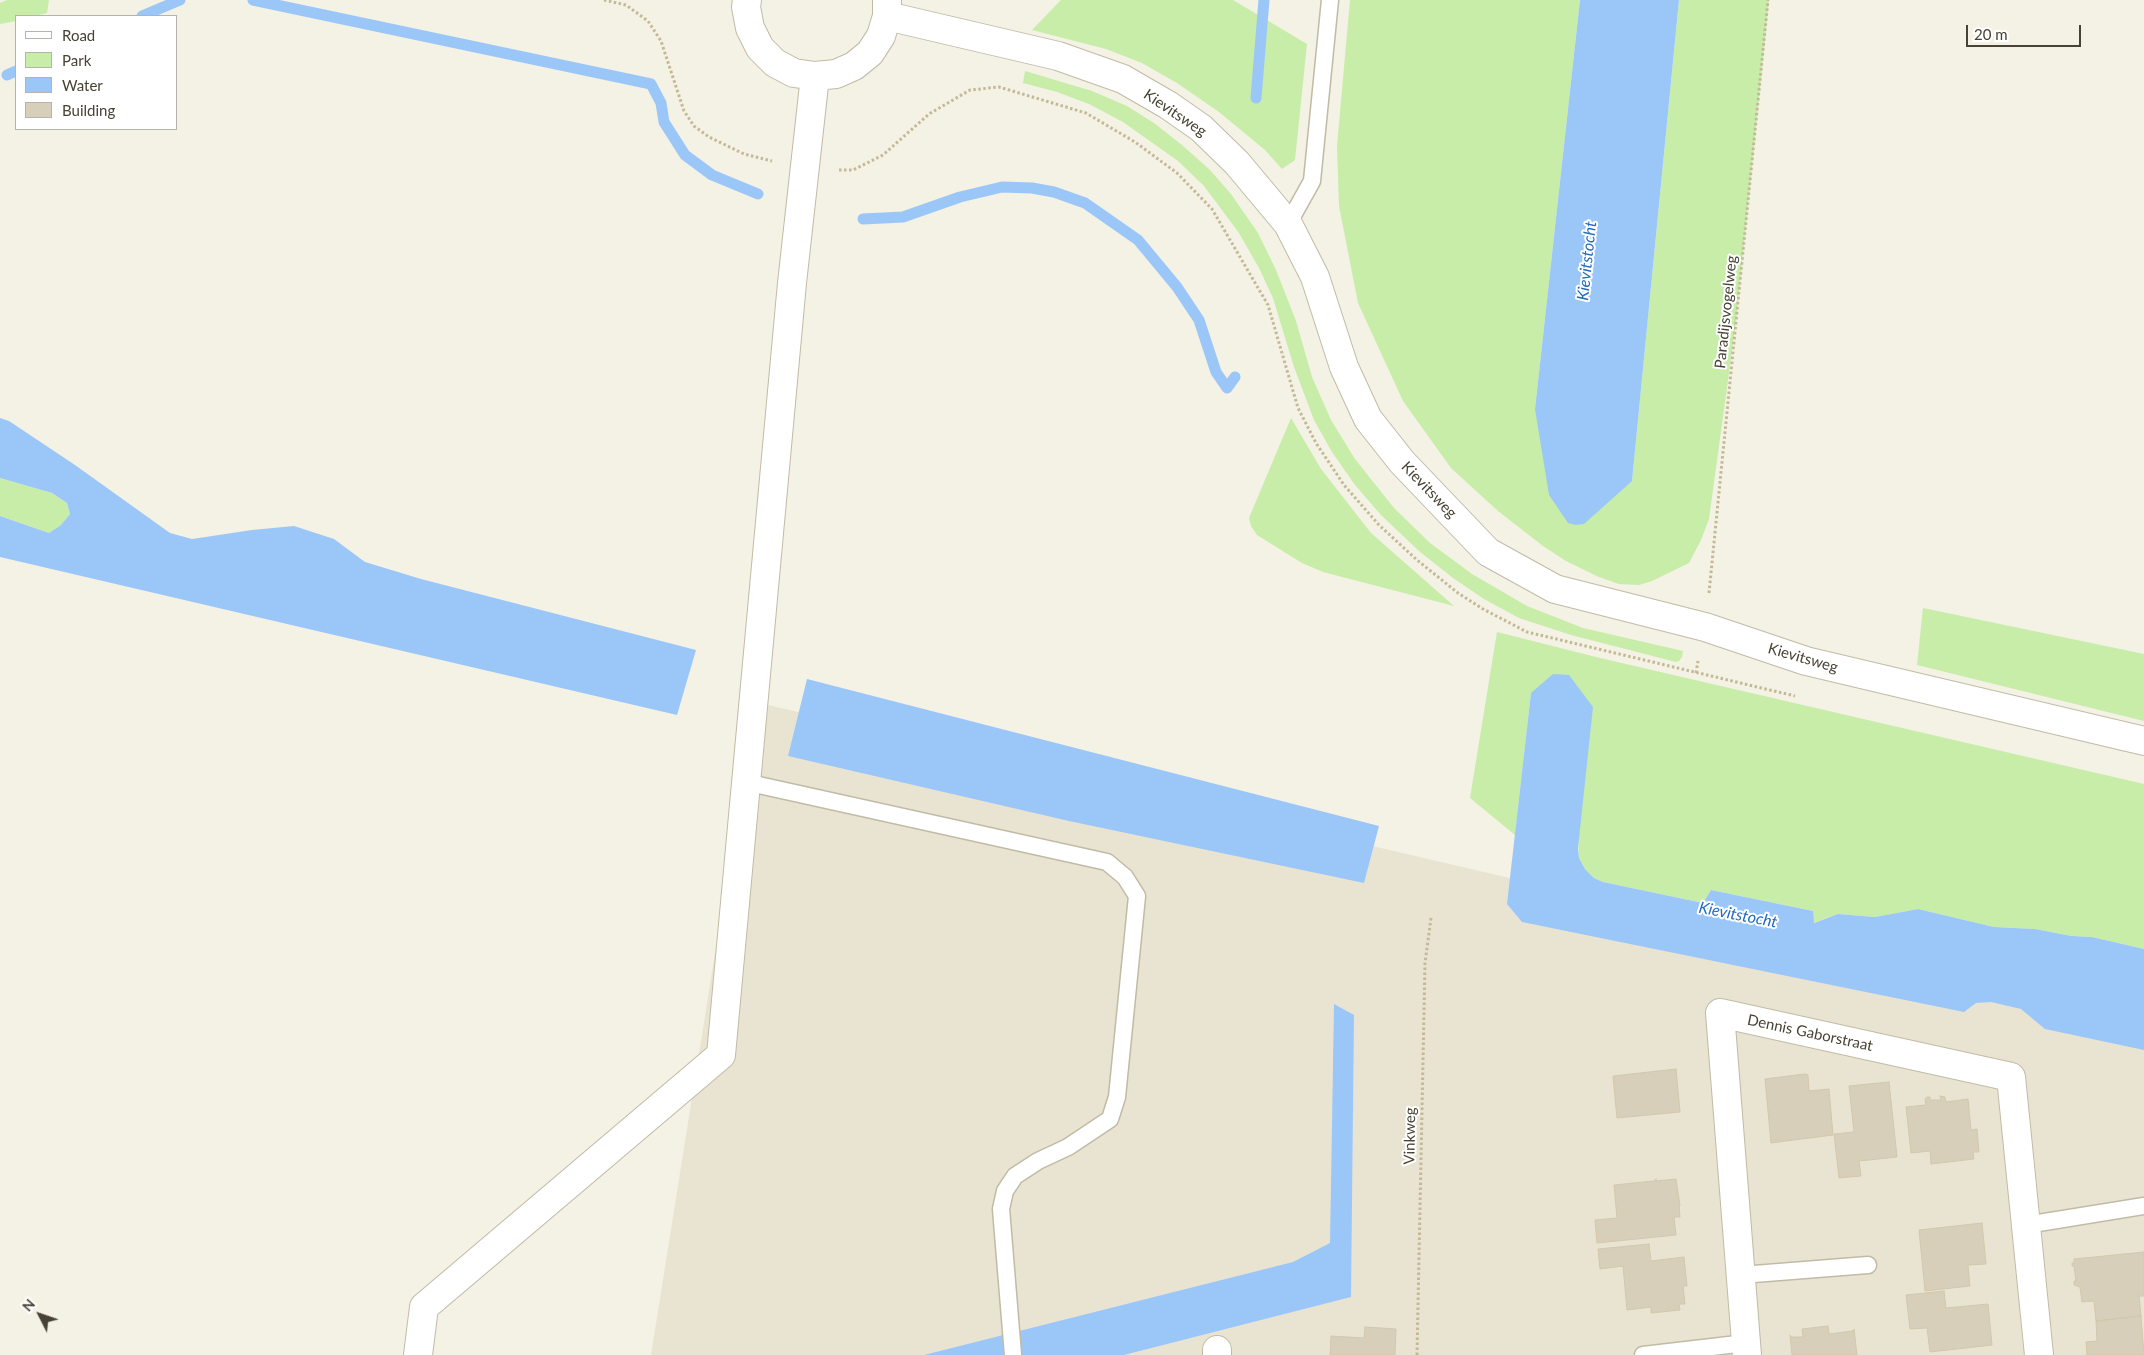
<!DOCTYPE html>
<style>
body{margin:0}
#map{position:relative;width:2144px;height:1355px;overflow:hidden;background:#f4f1e5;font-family:Lato,sans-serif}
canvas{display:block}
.legend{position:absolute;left:15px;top:15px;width:162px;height:115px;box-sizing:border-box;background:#fff;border:1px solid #b5b3ae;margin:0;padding:6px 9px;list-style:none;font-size:15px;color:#474234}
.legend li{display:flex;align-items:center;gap:10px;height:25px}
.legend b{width:25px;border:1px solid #b5b3ae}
.north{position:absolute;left:15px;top:1290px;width:50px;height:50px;-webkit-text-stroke:4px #fff;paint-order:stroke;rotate:311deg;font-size:14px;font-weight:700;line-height:20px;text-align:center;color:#474234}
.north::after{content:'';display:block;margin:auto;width:18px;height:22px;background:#474234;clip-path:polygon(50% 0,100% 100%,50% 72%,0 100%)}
.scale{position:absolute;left:1966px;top:25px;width:115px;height:22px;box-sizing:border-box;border:2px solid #474234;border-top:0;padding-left:6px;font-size:15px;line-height:18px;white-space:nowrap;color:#474234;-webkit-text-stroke:4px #fff;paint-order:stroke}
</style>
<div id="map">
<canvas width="2144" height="1355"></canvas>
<ul class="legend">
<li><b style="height:6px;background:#fff"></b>Road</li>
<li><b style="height:14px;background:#c7eda9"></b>Park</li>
<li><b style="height:14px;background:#9bc7f8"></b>Water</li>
<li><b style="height:14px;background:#d7cfb9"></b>Building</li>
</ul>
<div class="north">N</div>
<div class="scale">20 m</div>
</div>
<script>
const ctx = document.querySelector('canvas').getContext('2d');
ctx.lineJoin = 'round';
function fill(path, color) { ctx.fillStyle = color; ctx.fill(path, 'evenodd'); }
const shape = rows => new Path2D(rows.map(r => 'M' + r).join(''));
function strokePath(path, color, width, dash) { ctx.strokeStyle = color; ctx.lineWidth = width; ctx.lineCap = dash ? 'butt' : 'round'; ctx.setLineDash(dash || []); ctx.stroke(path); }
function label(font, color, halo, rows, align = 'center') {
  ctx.font = font + ' Lato,sans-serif'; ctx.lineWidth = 4; ctx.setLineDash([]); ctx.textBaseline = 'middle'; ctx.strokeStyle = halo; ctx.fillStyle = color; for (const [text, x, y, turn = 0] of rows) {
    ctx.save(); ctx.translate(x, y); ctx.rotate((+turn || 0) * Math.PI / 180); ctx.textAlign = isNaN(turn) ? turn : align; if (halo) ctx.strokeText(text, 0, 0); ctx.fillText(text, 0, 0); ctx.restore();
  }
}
fill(shape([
 [755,702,2144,1026,2144,1355,651,1355]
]), '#e9e4d2');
fill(shape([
 [7,0,49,0,47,13,35,16,16,16,16,21,0,24,0,3],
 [1061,0,1233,0,1307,44,1295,160,1282,169,1265,150,1219,112,1177,83,1142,63,1106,49,1032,30],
 [1350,0,1580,0,1535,409,1632,481,1679,0,1769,0,1736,322,1709,519,1701,540,1689,563,1652,581,1639,585,1619,584,1599,577,1566,561,1543,546,1498,511,1451,468,1403,401,1358,303,1339,206,1337,146],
 [1025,71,1092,91,1127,106,1154,123,1182,145,1210,170,1231,194,1258,233,1276,270,1296,321,1312,377,1331,420,1355,459,1394,508,1430,543,1472,574,1527,606,1583,628,1683,651,1682,657,1679,661,1676,662,1571,635,1519,618,1484,599,1453,578,1419,551,1381,515,1355,485,1332,452,1314,420,1294,367,1273,298,1259,268,1239,233,1204,186,1178,161,1123,122,1089,104,1057,92,1023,83],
 [1291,418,1321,469,1371,533,1454,606,1323,572,1302,563,1257,535,1251,526,1249,518],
 [0,478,52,493,67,503,70,514,61,525,49,533,0,516],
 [1923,608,2144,654,2144,721,1917,665],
 [1497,632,1600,658,2144,784,2144,949,2092,937,2073,936,2035,929,1994,927,1918,909,1875,917,1838,914,1813,923,1813,911,1711,890,1703,903,1603,882,1594,878,1585,869,1579,858,1578,837,1531,693,1515,835,1470,798]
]), '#c7eda9');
fill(shape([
 [1580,0,1679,0,1632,481,1584,524,1575,525,1568,523,1549,495,1535,409],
 [0,418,9,421,75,465,170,533,192,539,252,530,294,526,334,539,365,562,421,579,696,650,677,715,0,557,0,516,49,533,61,525,70,514,67,503,52,493,0,478],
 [1553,674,1569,675,1593,707,1578,848,1579,858,1585,869,1594,878,1603,882,1703,903,1711,890,1813,911,1814,923,1838,914,1875,917,1918,909,1994,927,2035,929,2072,936,2092,937,2144,949,2144,1050,2045,1029,2021,1009,1991,1002,1976,1003,1964,1012,1522,922,1507,904,1531,693],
 [807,679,1379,826,1364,883,1069,821,788,756],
 [1334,1004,1354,1015,1351,1297,1124,1355,924,1355,1293,1262,1330,1243]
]), '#9bc7f8');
strokePath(shape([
 [253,0,651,84,661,103,664,122,685,155,712,175,758,194],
 [142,16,180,0],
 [7,75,16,71],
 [1256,98,1264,0],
 [863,219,903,217,960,197,1002,187,1032,188,1054,192,1085,203,1138,240,1177,287,1199,320,1216,372,1227,388,1235,377]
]), '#9bc7f8', 11);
const building = shape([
 [1676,1069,1680,1112,1617,1118,1613,1076,1676,1069],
 [1805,1074,1808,1075,1809,1091,1829,1089,1833,1135,1771,1143,1765,1079,1805,1074],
 [1889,1082,1897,1157,1859,1161,1861,1176,1839,1178,1834,1134,1854,1132,1849,1086,1889,1082],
 [1940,1096,1945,1097,1946,1102,1968,1099,1971,1130,1977,1129,1979,1152,1973,1152,1974,1159,1931,1164,1930,1151,1911,1153,1906,1107,1926,1105,1925,1099,1927,1097,1930,1097,1930,1100,1941,1100,1940,1096],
 [1656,1179,1656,1181,1676,1179,1680,1206,1679,1206,1680,1217,1674,1217,1676,1235,1597,1243,1595,1220,1617,1218,1614,1185,1654,1181,1656,1179],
 [1982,1223,1986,1264,1968,1265,1970,1286,1925,1291,1919,1230,1982,1223],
 [1649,1244,1651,1261,1684,1257,1687,1286,1683,1286,1685,1304,1679,1304,1680,1310,1651,1313,1651,1307,1627,1310,1623,1266,1600,1269,1598,1249,1649,1244],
 [2144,1252,2144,1296,2139,1296,2141,1316,2096,1321,2094,1301,2082,1302,2080,1287,2074,1285,2074,1281,2076,1281,2074,1266,2072,1266,2072,1263,2074,1263,2074,1259,2144,1252],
 [1944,1291,1946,1308,1988,1304,1992,1345,1930,1352,1927,1328,1910,1329,1906,1295,1944,1291],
 [2141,1316,2144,1355,2087,1355,2086,1342,2097,1341,2096,1321,2141,1316],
 [1828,1326,1829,1334,1853,1331,1854,1329,1857,1355,1792,1355,1790,1335,1792,1337,1803,1337,1802,1329,1828,1326],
 [1365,1327,1396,1329,1395,1355,1330,1355,1331,1336,1364,1338,1365,1327]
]);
fill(building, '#d7cfb9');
strokePath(building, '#d2c8ac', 1);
const service = shape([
 [1288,224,1312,181,1330,0],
 [745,782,1107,862,1125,877,1137,896,1117,1097,1110,1119,1068,1147,1038,1161,1015,1176,1005,1191,1001,1209,1013,1355],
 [2026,1225,2144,1206],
 [1741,1275,1868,1265],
 [1643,1355,1746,1343]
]);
const minor = shape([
 [1217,1350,1217,1355],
 [1747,1355,1720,1013,2011,1077,2039,1355]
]);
const tertiary = shape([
 [747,0,746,7,750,28,760,48,775,63,794,73,815,76,836,74,854,66,870,53,881,36,887,16,887,0],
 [887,16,1058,56,1123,79,1168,105,1201,128,1237,163,1288,224,1315,277,1344,367,1368,419,1402,462,1488,552,1555,589,1705,627,1806,661,2144,741],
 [418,1355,424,1307,721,1055,792,283,815,76]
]);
strokePath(service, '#c1bba6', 19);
strokePath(minor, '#c1bba6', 30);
strokePath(tertiary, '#c1bba6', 30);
strokePath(shape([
 [604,0,626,5,648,21,661,41,684,111,694,126,709,137,744,154,772,161],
 [839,170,853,170,883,155,929,114,970,90,999,87,1086,113,1135,142,1177,173,1212,209,1268,305,1298,408,1316,443,1344,485,1379,525,1417,560,1458,593,1483,609,1527,632,1795,696],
 [1709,593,1768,0],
 [1696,673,1698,661],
 [1417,1355,1425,963,1431,918]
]), '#c4b996', 3, [2.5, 2.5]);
strokePath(service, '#fff', 16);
strokePath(minor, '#fff', 28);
strokePath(tertiary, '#fff', 28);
label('15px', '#474234', '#fff', [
 ["Kievitsweg",1175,113,34],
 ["Paradijsvogelweg",1726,312,-84],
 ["Kievitsweg",1429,490,46],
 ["Kievitsweg",1803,658,16],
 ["Dennis Gaborstraat",1810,1033,12],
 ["Vinkweg",1410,1136,-89]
]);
label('italic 16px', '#226abe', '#fff', [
 ["Kievitstocht",1587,261,-84],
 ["Kievitstocht",1738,915,11]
]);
</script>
